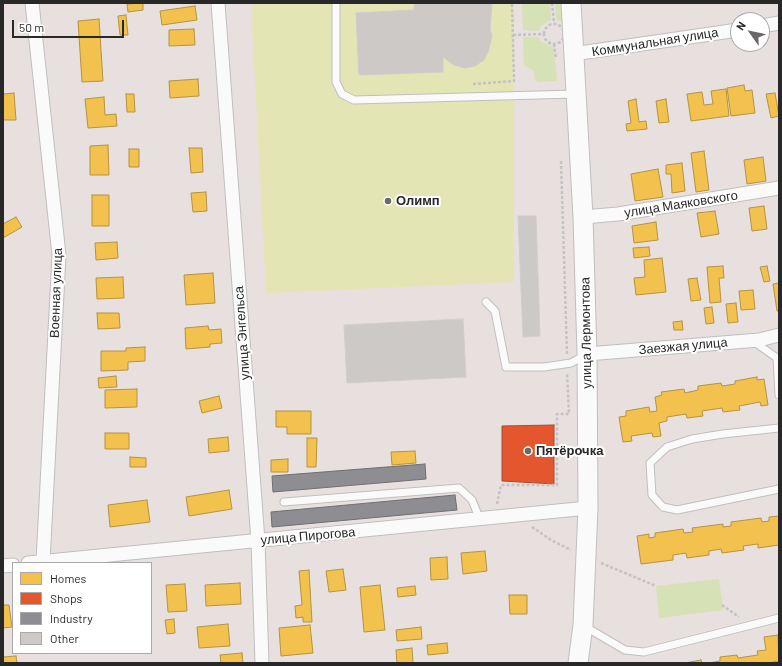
<!DOCTYPE html>
<meta charset="utf-8">
<style>
body{margin:0}
#map{position:relative;width:782px;height:666px;overflow:hidden;background:#e7e0de;font-family:Barlow,sans-serif}
canvas{display:block}
.frame{position:absolute;inset:0;border:4px solid #282828;pointer-events:none}
.legend{position:absolute;left:12px;top:562px;width:140px;height:92px;box-sizing:border-box;background:#fff;border:1px solid #a9a9a9;margin:0;padding:5px 7px;list-style:none;font-size:12px;color:#282828}
.legend li{display:flex;align-items:center;gap:8px;height:20px}
.legend b{width:20px;border:1px solid #a9a9a9}
.north{position:absolute;left:730px;top:12px;width:40px;height:40px;box-sizing:border-box;background:#fff;border:1px solid #a9a9a9;border-radius:50%;rotate:303deg;font-size:11px;font-weight:700;line-height:16px;text-align:center;color:#282828}
.north::after{content:'';display:block;margin:auto;width:14px;height:18px;background:#6b6868;clip-path:polygon(50% 0,100% 100%,50% 72%,0 100%)}
.scale{position:absolute;left:12px;top:20px;width:112px;height:18px;box-sizing:border-box;border:2px solid #282828;border-top:0;padding-left:5px;font-size:12px;line-height:14px;white-space:nowrap;color:#282828;-webkit-text-stroke:3px #fff;paint-order:stroke}
</style>
<div id="map">
<canvas width="782" height="666"></canvas>
<div class="frame"></div>
<ul class="legend">
<li><b style="height:11px;background:#f2c14e"></b>Homes</li>
<li><b style="height:11px;background:#e4572e"></b>Shops</li>
<li><b style="height:11px;background:#8d8d92"></b>Industry</li>
<li><b style="height:11px;background:#cdc9c7"></b>Other</li>
</ul>
<div class="north">N</div>
<div class="scale">50 m</div>
</div>
<script>
const ctx = document.querySelector('canvas').getContext('2d');
ctx.lineJoin = 'round';
function fill(path, color) { ctx.fillStyle = color; ctx.fill(path, 'evenodd'); }
const shape = rows => new Path2D(rows.map(r => 'M' + r).join(''));
function strokePath(path, color, width, dash) { ctx.strokeStyle = color; ctx.lineWidth = width; ctx.lineCap = dash ? 'butt' : 'round'; ctx.setLineDash(dash || []); ctx.stroke(path); }
function label(font, color, halo, rows, align = 'center') {
  ctx.font = font + ' Barlow,sans-serif'; ctx.lineWidth = 4; ctx.setLineDash([]); ctx.textBaseline = 'middle'; ctx.strokeStyle = halo; ctx.fillStyle = color; for (const [text, x, y, turn = 0] of rows) {
    ctx.save(); ctx.translate(x, y); ctx.rotate((+turn || 0) * Math.PI / 180); ctx.textAlign = isNaN(turn) ? turn : align; if (halo) ctx.strokeText(text, 0, 0); ctx.fillText(text, 0, 0); ctx.restore();
  }
}
fill(shape([
 [522,3,550,3,551,20,541,26,539,31,523,30],
 [555,3,569,3,563,23,556,19],
 [523,37,539,37,540,41,554,48,557,81,538,82,535,80,534,71,524,65],
 [719,579,723,610,659,618,656,586]
]), '#d6e1b6');
fill(shape([
 [251,3,514,3,514,282,266,293]
]), '#e3e5b4');
const homes = shape([
 [143,3,143,10,128,12,127,4,143,3],
 [195,6,197,20,162,25,160,11,195,6],
 [126,15,128,35,120,35,118,16,126,15],
 [99,19,103,81,82,82,78,21,99,19],
 [194,29,195,45,169,46,169,30,194,29],
 [198,79,199,96,170,98,169,81,198,79],
 [744,85,745,91,752,90,755,113,731,116,727,88,744,85],
 [726,89,729,116,691,121,687,94,702,92,704,105,713,104,711,91,726,89],
 [14,93,16,120,3,120,3,94,14,93],
 [775,93,779,116,771,118,766,94,775,93],
 [126,94,134,94,135,112,127,112,126,94],
 [104,97,105,115,116,114,117,126,88,128,85,99,104,97],
 [636,99,639,122,646,121,647,129,627,131,626,124,631,123,628,101,636,99],
 [666,99,669,122,659,123,656,101,666,99],
 [108,145,109,175,90,175,90,146,108,145],
 [189,148,202,148,203,172,191,173,189,148],
 [129,149,139,149,139,167,129,167,129,149],
 [704,151,709,190,696,192,691,153,704,151],
 [763,157,766,181,747,184,744,160,763,157],
 [682,163,685,191,672,193,671,174,666,174,666,165,682,163],
 [658,169,663,197,635,201,631,174,658,169],
 [206,192,207,211,193,212,191,193,206,192],
 [92,195,109,195,109,226,92,226,92,195],
 [764,206,767,229,752,231,749,208,764,206],
 [715,211,719,234,701,237,697,213,715,211],
 [16,217,22,227,3,238,3,224,16,217],
 [656,222,658,240,634,243,632,226,656,222],
 [117,242,118,258,96,260,95,243,117,242],
 [649,247,650,256,634,258,633,248,649,247],
 [662,258,666,292,636,295,634,278,645,277,644,260,662,258],
 [723,266,724,278,719,278,721,302,710,303,707,267,723,266],
 [767,266,770,281,764,282,760,267,767,266],
 [213,273,215,303,186,305,184,275,213,273],
 [123,277,124,298,97,299,96,278,123,277],
 [697,278,701,300,691,301,688,279,697,278],
 [779,283,779,311,777,311,773,284,779,283],
 [753,290,755,309,741,310,739,291,753,290],
 [736,303,738,322,728,323,726,304,736,303],
 [712,307,714,323,706,324,704,308,712,307],
 [97,313,119,313,120,328,98,329,97,313],
 [682,321,683,330,674,330,673,322,682,321],
 [208,326,209,330,221,329,222,343,210,344,210,347,186,349,185,328,208,326],
 [145,347,145,361,128,362,128,370,101,371,101,351,126,351,126,348,145,347],
 [116,376,117,387,99,388,98,378,116,376],
 [757,377,757,380,764,379,768,405,761,406,760,402,739,406,740,410,723,412,722,408,702,411,703,416,687,418,686,414,667,417,667,421,659,423,661,436,653,437,652,433,631,436,632,441,623,442,619,417,626,416,626,411,649,407,650,412,657,411,655,397,662,395,661,392,684,389,685,393,698,390,698,386,721,383,722,386,735,384,735,381,757,377],
 [137,389,137,407,105,408,105,390,137,389],
 [219,396,222,408,202,413,199,401,219,396],
 [276,411,311,411,311,434,287,434,287,427,276,427,276,411],
 [105,433,129,433,129,449,105,449,105,433],
 [228,437,229,451,209,453,208,439,228,437],
 [307,438,317,438,316,467,307,467,307,438],
 [415,451,416,463,392,465,391,452,415,451],
 [130,457,146,458,146,467,130,467,130,457],
 [288,459,288,472,271,472,271,460,288,459],
 [229,490,232,509,189,516,186,497,229,490],
 [147,500,150,522,110,527,108,505,147,500],
 [779,516,779,545,758,548,758,544,743,546,744,550,722,553,721,549,709,551,709,555,687,558,686,553,673,555,673,560,641,564,637,536,649,534,649,538,655,537,655,533,683,529,684,533,693,532,692,528,723,524,723,527,731,526,731,522,761,518,762,522,769,521,769,517,779,516],
 [485,551,487,571,463,574,461,553,485,551],
 [447,557,448,579,431,580,430,558,447,557],
 [343,569,346,590,329,592,326,571,343,569],
 [309,570,312,622,303,622,303,617,296,618,295,606,302,605,299,571,309,570],
 [240,583,241,604,206,606,205,585,240,583],
 [185,584,187,611,168,612,166,585,185,584],
 [380,585,385,630,364,632,360,587,380,585],
 [415,586,416,595,398,597,397,588,415,586],
 [509,595,527,595,527,614,510,614,509,595],
 [3,605,9,605,12,627,3,628,3,605],
 [174,619,175,633,167,634,165,620,174,619],
 [228,624,230,646,199,648,197,627,228,624],
 [310,625,313,653,281,656,279,628,310,625],
 [421,627,422,639,397,641,396,630,421,627],
 [778,635,779,663,776,661,770,663,709,663,720,661,720,657,737,655,738,658,758,655,757,651,766,650,764,637,778,635],
 [447,643,448,653,428,655,427,645,447,643],
 [412,648,413,663,397,663,396,650,412,648],
 [242,653,243,663,221,663,220,655,242,653],
 [16,656,17,663,3,663,3,657,16,656],
 [701,660,702,663,685,663,701,660]
]);
fill(homes, '#f2c14e');
strokePath(homes, '#b59343', 1);
const shops = shape([
 [554,425,554,484,502,481,502,426,554,425]
]);
fill(shops, '#e4572e');
strokePath(shops, '#ac492c', 1);
const industry = shape([
 [425,464,426,479,273,492,272,476,425,464],
 [455,495,457,510,272,527,271,512,455,495]
]);
fill(industry, '#8d8d92');
strokePath(industry, '#6f6f72', 1);
const building = shape([
 [414,3,492,3,490,30,492,36,488,52,484,60,475,66,465,68,454,65,443,57,443,72,359,75,356,13,414,10,414,3],
 [518,216,536,216,540,336,523,337,518,216],
 [463,319,466,377,347,383,344,325,463,319]
]);
fill(building, '#cdc9c7');
strokePath(building, '#d2ccca', 1);
const lane = shape([
 [336,3,336,82,342,94,354,100,575,94],
 [486,302,495,311,506,367,544,367,571,363,585,355],
 [753,341,777,358,779,395],
 [779,428,723,434,692,439,667,447,650,463,652,495,663,507,677,510,779,489],
 [284,502,459,488,472,500,480,520],
 [584,626,625,650,644,652,779,618]
]);
const street = shape([
 [32,3,59,255,43,561],
 [218,3,258,541,262,663],
 [762,26,779,23],
 [573,54,738,30],
 [583,217,618,214,779,188],
 [587,354,759,340,779,335],
 [28,563,588,508],
 [3,566,13,565]
]);
const secondary = shape([
 [571,3,583,217,587,354,588,508,583,625,578,663]
]);
strokePath(lane, '#c0bfbf', 9);
strokePath(street, '#c0bfbf', 15);
strokePath(secondary, '#c0bfbf', 21);
strokePath(shape([
 [552,3,554,23],
 '544 34a10 10 0 1 1 20 0a10 10 0 1 1-20 0Z',
 [513,35,544,34],
 [554,44,556,59],
 [473,84,514,81,512,3],
 [561,161,567,354],
 [497,504,501,485,557,485,557,414,569,414,567,373],
 [532,527,551,540,571,550],
 [601,563,656,586],
 [722,605,739,617]
]), '#c4c3c3', 2.5, [3, 2]);
strokePath(lane, '#fbfafa', 7);
strokePath(street, '#fbfafa', 13);
strokePath(secondary, '#fbfafa', 19);
for (const [x, y, r, color] of [
 [388,201,4,"#6b6868"],
 [528,451,4,"#6b6868"]
]) { const dot = new Path2D(); dot.arc(x, y, r, 0, 2 * Math.PI); ctx.fillStyle = color; ctx.fill(dot); strokePath(dot, '#fff', 1.5); }
label('13px', '#282828', '#fff', [
 ["Коммунальная улица",655,42,-9],
 ["улица Маяковского",681,204,-9],
 ["Военная улица",56,293,-88],
 ["улица Энгельса",242,333,-94],
 ["улица Лермонтова",586,333,-91],
 ["Заезжая улица",683,346,-5],
 ["улица Пирогова",308,536,-5]
]);
label('bold 13px', '#282828', '#fff', [
 ["Олимп",396,201],
 ["Пятёрочка",536,451]
], 'left');
</script>
